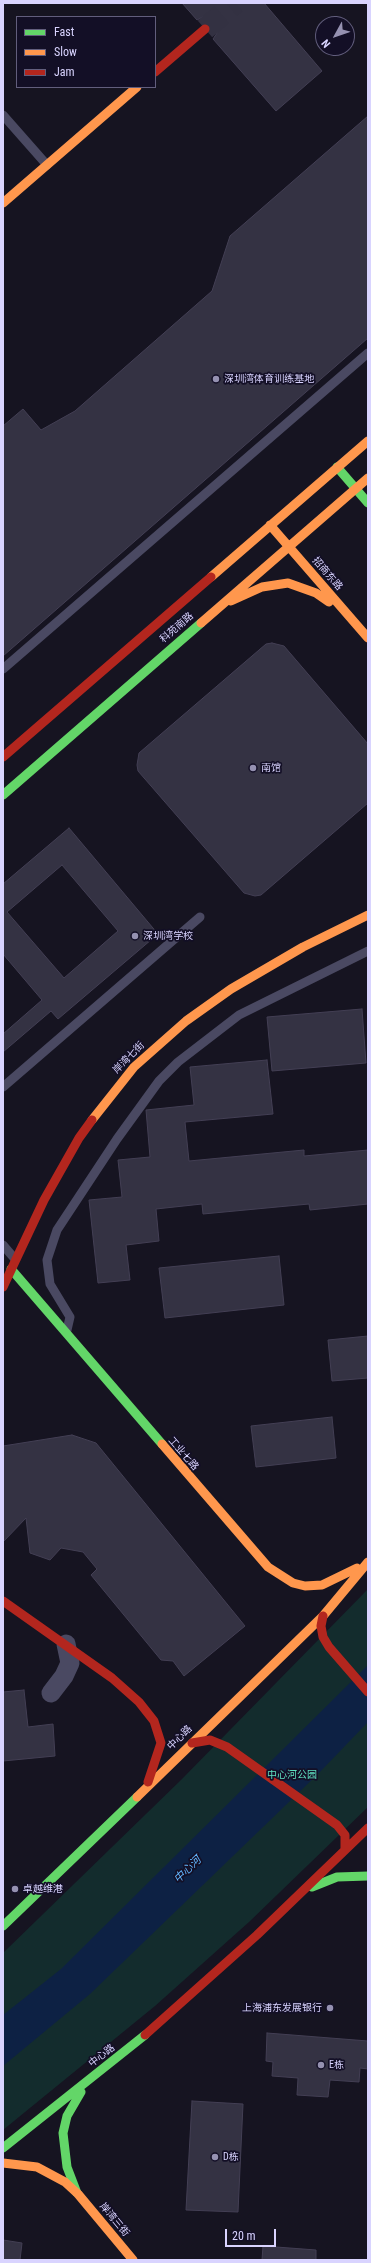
<!DOCTYPE html>
<meta charset="utf-8">
<style>
body{margin:0}
#map{position:relative;width:371px;height:2263px;overflow:hidden;background:#161421;font-family:"Roboto Condensed",sans-serif}
canvas{display:block}
.frame{position:absolute;inset:0;border:4px solid #d9d4ff;pointer-events:none}
.legend{position:absolute;left:16px;top:16px;width:140px;height:72px;box-sizing:border-box;background:#130f26;border:1px solid #625e7d;margin:0;padding:5px 7px;list-style:none;font-size:12px;color:#d9d4ff}
.legend li{display:flex;align-items:center;gap:8px;height:20px}
.legend b{width:20px;border:1px solid #625e7d}
.north{position:absolute;left:315px;top:16px;width:40px;height:40px;box-sizing:border-box;background:#130f26;border:1px solid #625e7d;border-radius:50%;rotate:230deg;font-size:11px;font-weight:700;line-height:16px;text-align:center;color:#d9d4ff}
.north::after{content:'';display:block;margin:auto;width:14px;height:18px;background:#9591b1;clip-path:polygon(50% 0,100% 100%,50% 72%,0 100%)}
.scale{position:absolute;left:225px;top:2229px;width:51px;height:18px;box-sizing:border-box;border:2px solid #d9d4ff;border-top:0;padding-left:5px;font-size:12px;line-height:14px;white-space:nowrap;color:#d9d4ff;-webkit-text-stroke:3px #130f26;paint-order:stroke}
</style>
<div id="map">
<canvas width="371" height="2263"></canvas>
<div class="frame"></div>
<ul class="legend">
<li><b style="height:5px;background:#63d668"></b>Fast</li>
<li><b style="height:5px;background:#ff974d"></b>Slow</li>
<li><b style="height:5px;background:#b3261e"></b>Jam</li>
</ul>
<div class="north">N</div>
<div class="scale">20 m</div>
</div>
<script>
const ctx = document.querySelector('canvas').getContext('2d');
ctx.lineJoin = 'round';
function fill(path, color) { ctx.fillStyle = color; ctx.fill(path, 'evenodd'); }
const shape = rows => new Path2D(rows.map(r => 'M' + r).join(''));
function strokePath(path, color, width, dash) { ctx.strokeStyle = color; ctx.lineWidth = width; ctx.lineCap = dash ? 'butt' : 'round'; ctx.setLineDash(dash || []); ctx.stroke(path); }
function label(font, color, halo, rows, align = 'center') {
  ctx.font = font + ' "Roboto Condensed","Noto Sans SC",sans-serif'; ctx.lineWidth = 3.5; ctx.setLineDash([]); ctx.textBaseline = 'middle'; ctx.strokeStyle = halo; ctx.fillStyle = color; for (const [text, x, y, turn = 0] of rows) {
    ctx.save(); ctx.translate(x, y); ctx.rotate((+turn || 0) * Math.PI / 180); ctx.textAlign = isNaN(turn) ? turn : align; if (halo) ctx.strokeText(text, 0, 0); ctx.fillText(text, 0, 0); ctx.restore();
  }
}
fill(shape([
 [368,1589,368,1807,249,1922,155,2006,3,2130,3,1953,182,1779]
]), '#132c2d');
fill(shape([
 [368,1665,368,1722,318,1774,90,1994,3,2066,3,2015,61,1969]
]), '#0d2144');
const building = shape([
 [182,3,264,3,322,71,276,111,213,39,217,33,217,27,214,21,203,17,197,20,182,3],
 [368,116,368,338,3,656,3,426,23,409,41,430,75,411,212,291,230,236,368,116],
 [272,643,284,646,368,744,368,803,261,895,255,896,244,893,138,771,137,765,139,753,266,644,272,643],
 [69,828,158,934,58,1019,51,1011,3,1052,3,1034,42,1000,3,954,3,884,69,828],
 [62,865,118,931,64,978,7,912,62,865],
 [362,1009,366,1063,272,1071,267,1017,362,1009],
 [267,1060,273,1114,185,1122,189,1161,304,1150,304,1156,368,1150,368,1204,310,1210,309,1204,203,1214,202,1204,156,1209,159,1241,126,1245,130,1280,98,1283,89,1200,122,1197,118,1160,150,1157,146,1110,194,1105,190,1067,267,1060],
 [279,1256,284,1305,165,1318,159,1268,279,1256],
 [368,1336,368,1378,332,1381,328,1340,368,1336],
 [332,1417,336,1458,256,1467,251,1426,332,1417],
 [72,1435,96,1443,245,1626,184,1676,173,1661,161,1660,91,1575,97,1569,83,1552,61,1548,50,1560,30,1553,26,1518,3,1542,3,1446,72,1435],
 [24,1690,28,1727,53,1724,55,1756,3,1761,3,1692,24,1690],
 [267,2033,368,2041,368,2069,360,2068,359,2082,330,2080,328,2097,297,2095,298,2078,272,2076,273,2062,266,2061,267,2033],
 [192,2101,243,2104,238,2212,186,2210,192,2101],
 [3,2240,22,2243,20,2260,3,2260,3,2240],
 [263,2246,316,2250,316,2260,262,2260,263,2246]
]);
fill(building, '#343243');
strokePath(building, '#433f54', 1);
strokePath(shape([
 [205,29,235,3]
]), '#333142', 22, [22, 11]);
strokePath(shape([
 [3,115,47,165],
 [3,669,368,353],
 [3,1087,200,917],
 [3,1245,15,1259],
 [67,1330,70,1317,50,1284,47,1260,57,1230,117,1139,159,1081,178,1062,239,1015,368,951]
]), '#4a4962', 9);
strokePath(shape([
 [51,1693,64,1676,70,1663,66,1644]
]), '#4a4962', 19);
strokePath(shape([
 [337,467,368,503],
 [3,795,201,623],
 [11,1269,162,1444],
 [312,1887,337,1877,368,1876],
 [3,1926,137,1797],
 [3,2148,145,2035],
 [77,2193,67,2167,63,2133,67,2116,81,2092]
]), '#63d668', 9);
strokePath(shape([
 [3,203,137,87],
 [270,525,368,638],
 [211,577,368,441],
 [231,601,262,587,288,583,316,593,329,602],
 [201,623,368,478],
 [92,1120,134,1067,186,1021,231,989,303,947,368,915],
 [162,1444,268,1567,293,1583,305,1586,322,1585,357,1568],
 [137,1797,323,1616,368,1562],
 [3,2163,37,2167,65,2182,78,2194,133,2260]
]), '#ff974d', 9);
strokePath(shape([
 [155,72,205,29],
 [3,757,211,577],
 [3,1287,44,1200,79,1138,92,1120],
 [3,1601,112,1678,139,1702,154,1721,161,1743,148,1782],
 [323,1616,321,1626,323,1637,329,1647,368,1692],
 [192,1743,210,1740,227,1747,337,1825,345,1835,345,1850],
 [145,2035,257,1935,368,1828]
]), '#b3261e', 9);
for (const [x, y, r, color] of [
 [216,379,4,"#9591b1"],
 [253,768,4,"#9591b1"],
 [135,936,4,"#9591b1"],
 [15,1889,4,"#9591b1"],
 [330,2008,4,"#9591b1"],
 [321,2065,4,"#9591b1"],
 [215,2157,4,"#9591b1"]
]) { const dot = new Path2D(); dot.arc(x, y, r, 0, 2 * Math.PI); ctx.fillStyle = color; ctx.fill(dot); strokePath(dot, '#130f26', 1.5); }
label('10px', '#d9d4ff', '#130f26', [
 ["深圳湾体育训练基地",224,379],
 ["南馆",261,768],
 ["深圳湾学校",143,936],
 ["卓越维港",23,1889],
 ["上海浦东发展银行",322,2008,"right"],
 ["E栋",329,2065],
 ["D栋",223,2157]
], 'left');
label('10px', '#d9d4ff', '#130f26', [
 ["招商东路",327,574,49],
 ["科苑南路",177,628,-41],
 ["岸湾七街",129,1058,-45],
 ["工业七路",183,1454,49],
 ["中心路",180,1738,-44],
 ["中心路",102,2056,-38],
 ["岸湾三街",114,2220,50]
]);
label('10px', '#5fe0c0', '#130f26', [
 ["中心河公园",292,1775]
]);
label('italic 11px', '#62b6ff', '#130f26', [
 ["中心河",188,1870,-44]
]);
</script>
